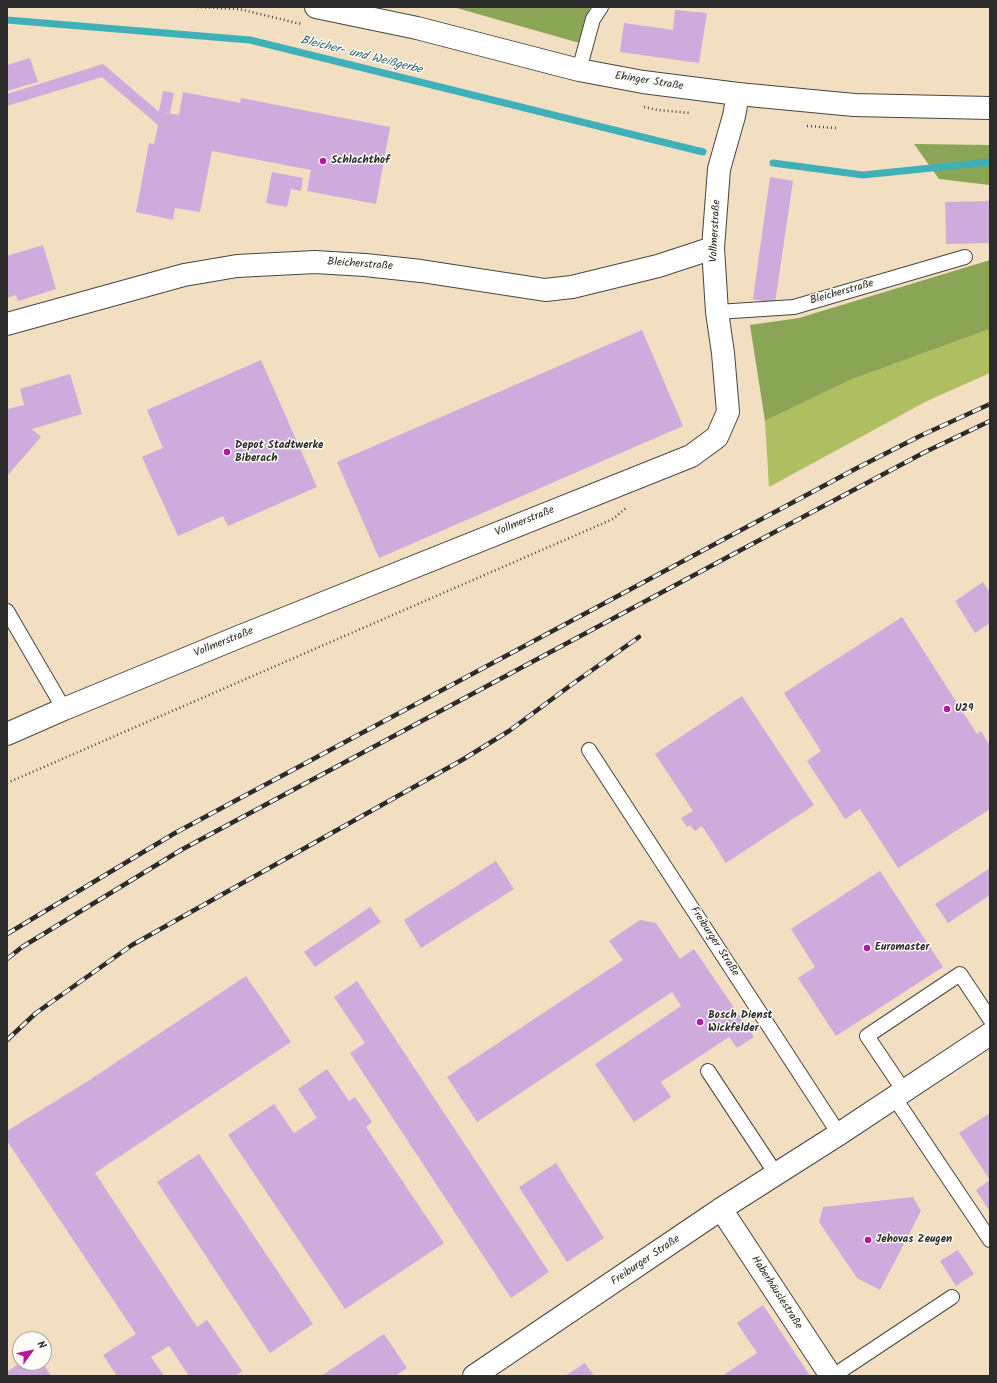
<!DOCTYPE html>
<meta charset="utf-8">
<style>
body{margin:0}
#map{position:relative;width:997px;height:1383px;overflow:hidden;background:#f2dec0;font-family:Kalam,sans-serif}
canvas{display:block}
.frame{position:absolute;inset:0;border:8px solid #2b2b2b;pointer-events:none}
.north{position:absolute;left:12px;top:1331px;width:40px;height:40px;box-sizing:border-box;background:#fdfcf7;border:1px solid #a9a8a5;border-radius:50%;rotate:57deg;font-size:11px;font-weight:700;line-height:16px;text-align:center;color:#2b2b2b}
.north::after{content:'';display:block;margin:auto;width:14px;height:18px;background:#b5179e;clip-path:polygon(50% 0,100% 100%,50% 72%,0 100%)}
</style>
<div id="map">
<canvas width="997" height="1383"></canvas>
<div class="frame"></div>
<div class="north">N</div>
</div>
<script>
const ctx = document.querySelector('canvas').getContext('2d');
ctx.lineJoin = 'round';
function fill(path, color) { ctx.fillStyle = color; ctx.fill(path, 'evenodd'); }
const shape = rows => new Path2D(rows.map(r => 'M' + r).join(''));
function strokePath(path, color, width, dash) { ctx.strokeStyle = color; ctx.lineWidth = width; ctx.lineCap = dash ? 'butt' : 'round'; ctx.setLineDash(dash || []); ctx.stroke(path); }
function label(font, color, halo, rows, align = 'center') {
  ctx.font = font + ' Kalam,sans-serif'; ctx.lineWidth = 3; ctx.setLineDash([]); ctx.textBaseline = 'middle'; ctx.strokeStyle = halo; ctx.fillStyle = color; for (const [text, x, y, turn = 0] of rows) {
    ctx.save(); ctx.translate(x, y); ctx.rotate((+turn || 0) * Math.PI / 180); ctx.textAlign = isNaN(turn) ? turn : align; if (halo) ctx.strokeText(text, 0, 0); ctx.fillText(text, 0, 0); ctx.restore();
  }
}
fill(shape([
 [990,329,990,373,927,401,769,487,765,421,850,380]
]), '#afbe61');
fill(shape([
 [453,7,590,7,583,44],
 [914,144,990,145,990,185,939,179],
 [990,260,990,329,850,380,765,421,750,325,799,318]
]), '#8ba557');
strokePath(shape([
 [7,20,250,40,703,152],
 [773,163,863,175,990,162]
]), '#3fb0b8', 7);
fill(shape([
 [675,10,707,13,699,63,620,52,624,23,673,30],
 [30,58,38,82,7,91,7,65],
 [103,64,158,111,179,115,183,92,240,103,241,98,390,127,376,204,307,191,311,170,212,151,200,212,175,208,173,220,136,212,149,143,154,144,158,125,102,77,7,106,7,94],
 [163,91,174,93,170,113,159,111],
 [272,172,303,178,301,191,291,189,287,207,266,203],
 [770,177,793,181,775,303,753,299],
 [990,201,990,243,946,244,945,202],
 [43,245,56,289,18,301,16,295,7,298,7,256],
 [642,330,683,426,379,558,337,462],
 [261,360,317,487,228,526,223,516,178,536,142,457,163,448,147,410],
 [70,374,82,414,32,429,41,437,7,476,7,411,8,409,24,405,20,389],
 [983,582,990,593,990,623,975,633,955,601],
 [902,617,977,734,981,731,990,746,990,809,898,868,860,809,845,819,807,761,821,751,784,693],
 [742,696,814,805,726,863,702,826,695,831,690,825,687,827,681,818,693,811,655,754],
 [496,861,514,889,421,948,404,920],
 [990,868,990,895,948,923,935,904],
 [880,871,943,967,836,1036,798,978,815,967,791,929],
 [370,907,381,922,315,967,304,952],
 [640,920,656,923,680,959,694,949,754,1037,737,1048,729,1037,661,1082,671,1097,634,1122,595,1064,681,1006,672,992,477,1122,447,1077,623,960,609,941],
 [246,976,291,1042,95,1173,197,1327,207,1320,242,1371,235,1376,189,1376,169,1346,151,1357,164,1376,117,1376,103,1355,136,1334,7,1141,7,1131,88,1081],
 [357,981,549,1272,511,1298,350,1053,365,1043,334,997],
 [327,1069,349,1101,355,1097,372,1122,366,1127,444,1243,345,1309,228,1135,274,1104,294,1133,317,1118,298,1089],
 [990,1113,990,1180,959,1133],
 [199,1154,313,1324,270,1353,157,1182],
 [556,1163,604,1238,567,1262,519,1187],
 [990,1180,990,1212,976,1190],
 [913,1197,921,1211,880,1290,857,1278,819,1222,823,1207],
 [958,1250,974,1274,956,1286,940,1261],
 [763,1305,783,1335,810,1376,726,1376,725,1374,757,1353,737,1323],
 [384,1334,407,1368,395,1376,321,1376],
 [20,1363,43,1363,51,1376,7,1376,7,1372],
 [585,1363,594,1376,565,1376]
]), '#ceabdc');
const service = shape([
 [579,70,593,19,601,7],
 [717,312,794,307,965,257],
 [7,611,64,709],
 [589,750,839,1134],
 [708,1071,776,1174],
 [904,1091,867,1036,960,974,990,1019],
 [894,1097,990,1240],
 [833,1376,952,1297]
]);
const minor = shape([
 [7,324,184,275,237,266,315,262,365,265,421,271,545,290,572,287,658,266,713,248],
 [7,734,64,709,241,636,691,456,717,437,728,412,723,353,717,312,713,248,719,169,734,116,738,94],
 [721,1209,831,1376],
 [474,1376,721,1209,839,1134,990,1034]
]);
const primary = shape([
 [316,7,417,28,579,70,643,82,738,94,854,105,990,108]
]);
strokePath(service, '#494641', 16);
strokePath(minor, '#494641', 24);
strokePath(primary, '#494641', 24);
strokePath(shape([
 [197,7,239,9,301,24],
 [644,107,658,110,690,113],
 [807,126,836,128],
 [7,783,613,519,627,507]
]), '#494641', 2.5, [1, 3]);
strokePath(service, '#fff', 14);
strokePath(minor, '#fff', 22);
strokePath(primary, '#fff', 22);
const rail = shape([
 [7,934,175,833,857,468,920,436,990,404],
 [7,959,22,947,181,850,739,551,925,452,990,421],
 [7,1040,36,1013,132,945,462,760,509,731,571,685,639,637]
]);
strokePath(rail, '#2b2b2b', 4.5);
strokePath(rail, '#fdfcf7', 3, [9]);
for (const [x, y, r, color] of [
 [323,161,4,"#b5179e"],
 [227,452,4,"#b5179e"],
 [947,709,4,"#b5179e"],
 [867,948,4,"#b5179e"],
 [700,1022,4,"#b5179e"],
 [868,1240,4,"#b5179e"]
]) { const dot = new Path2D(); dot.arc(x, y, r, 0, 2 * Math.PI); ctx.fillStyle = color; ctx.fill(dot); strokePath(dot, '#fdfcf7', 1.5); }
label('11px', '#2b2b2b', '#fdfcf7', [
 ["Ehinger Straße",649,82,9],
 ["Vollmerstraße",716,231,-87],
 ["Bleicherstraße",360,265,4],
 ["Bleicherstraße",842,293,-16],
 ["Vollmerstraße",525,522,-22],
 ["Vollmerstraße",224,643,-22],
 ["Freiburger Straße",714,942,57],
 ["Freiburger Straße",646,1261,-34],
 ["Haberhäuslestraße",776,1293,57]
]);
label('bold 11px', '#2b2b2b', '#fdfcf7', [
 ["Schlachthof",331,161],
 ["Depot Stadtwerke",235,446],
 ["Biberach",235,459],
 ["U29",955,709],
 ["Euromaster",875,948],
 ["Bosch Dienst",708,1016],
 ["Wickfelder",708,1029],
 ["Jehovas Zeugen",876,1240]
], 'left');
label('italic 12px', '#336063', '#fdfcf7', [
 ["Bleicher- und Weißgerbe",361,56,14]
]);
</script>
